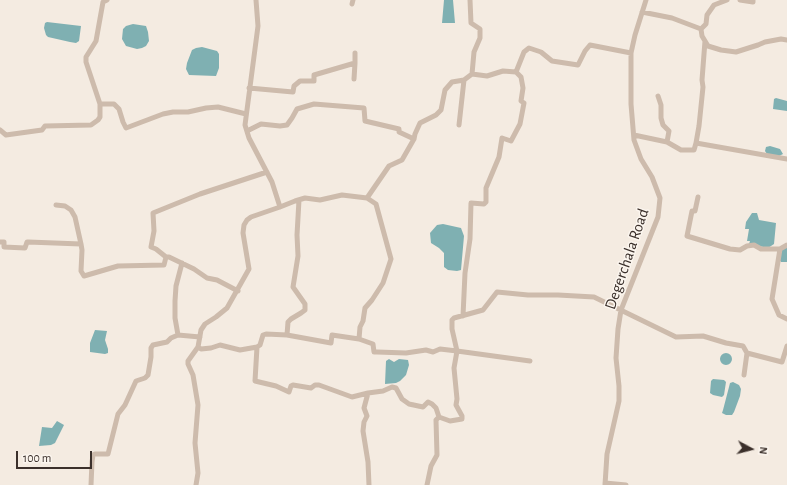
<!DOCTYPE html>
<style>
body{margin:0}
#map{position:relative;width:787px;height:485px;overflow:hidden;background:#f4ebe1;font-family:"Alegreya Sans",sans-serif}
canvas{display:block}
.north{position:absolute;left:731px;top:429px;width:40px;height:40px;-webkit-text-stroke:3px #fbf5ee;paint-order:stroke;rotate:97deg;font-size:11px;font-weight:700;line-height:16px;text-align:center;color:#3b302b}
.north::after{content:'';display:block;margin:auto;width:14px;height:18px;background:#3b302b;clip-path:polygon(50% 0,100% 100%,50% 72%,0 100%)}
.scale{position:absolute;left:16px;top:451px;width:76px;height:18px;box-sizing:border-box;border:2px solid #3b302b;border-top:0;padding-left:5px;font-size:12px;line-height:14px;white-space:nowrap;color:#3b302b;-webkit-text-stroke:3px #fbf5ee;paint-order:stroke}
</style>
<div id="map">
<canvas width="787" height="485"></canvas>
<div class="north">N</div>
<div class="scale">100 m</div>
</div>
<script>
const ctx = document.querySelector('canvas').getContext('2d');
ctx.lineJoin = 'round';
function fill(path, color) { ctx.fillStyle = color; ctx.fill(path, 'evenodd'); }
const shape = rows => new Path2D(rows.map(r => 'M' + r).join(''));
function strokePath(path, color, width, dash) { ctx.strokeStyle = color; ctx.lineWidth = width; ctx.lineCap = dash ? 'butt' : 'round'; ctx.setLineDash(dash || []); ctx.stroke(path); }
function label(font, color, halo, rows, align = 'center') {
  ctx.font = font + ' "Alegreya Sans",sans-serif'; ctx.lineWidth = 3; ctx.setLineDash([]); ctx.textBaseline = 'middle'; ctx.strokeStyle = halo; ctx.fillStyle = color; for (const [text, x, y, turn = 0] of rows) {
    ctx.save(); ctx.translate(x, y); ctx.rotate((+turn || 0) * Math.PI / 180); ctx.textAlign = isNaN(turn) ? turn : align; if (halo) ctx.strokeText(text, 0, 0); ctx.fillText(text, 0, 0); ctx.restore();
  }
}
fill(shape([
 [444,0,453,0,455,23,442,23],
 [47,22,81,26,79,41,76,43,70,42,48,37,46,35,44,28,45,23],
 [133,24,146,26,148,32,149,41,146,46,142,48,137,49,126,46,122,39,123,29,126,26],
 [202,47,217,51,219,54,219,68,216,76,189,75,186,69,187,63,192,50,196,48],
 [776,98,787,101,787,111,773,109,774,99],
 [770,146,780,149,783,154,779,156,767,154,765,151,766,147],
 [752,213,757,213,759,220,776,223,774,244,768,248,749,244,750,241,747,241,749,229,745,229,746,222],
 [443,224,461,228,464,236,461,270,457,271,448,270,444,267,444,253,439,248,431,243,430,233,437,225],
 [787,246,787,262,781,262,779,259,780,251],
 [95,330,107,331,105,340,108,349,108,353,105,354,90,352,90,343],
 '720 359a6 6 0 1 1 12 0a6 6 0 1 1-12 0Z',
 [389,359,394,362,399,359,408,360,409,365,406,375,400,381,396,383,385,384,386,361],
 [713,379,724,380,726,382,724,395,722,397,713,395,710,393,711,381],
 [733,382,739,385,741,389,740,396,734,412,732,415,726,415,722,413,723,410,729,387,730,383],
 [57,421,64,425,55,443,51,445,39,446,42,427,52,428]
]), '#7fb0b2');
strokePath(shape([
 [256,0,258,26,245,125,249,138,272,182,280,207],
 [740,0,753,2,753,0],
 [352,4,353,0],
 [642,12,672,18,701,29,702,36,708,46,721,50,736,52,758,45,765,42,781,39,787,40],
 [701,29,706,24,707,15,714,5,727,0],
 [355,63,355,53],
 [472,74,487,76,503,71,516,72,524,52,529,48,541,52,552,61,578,65,585,51,590,45,631,53],
 [249,88,293,92,294,86,300,81,314,81,314,75,355,63,354,79],
 [658,96,661,105,661,118,663,125,669,131,667,142],
 [100,104,114,104,119,109,123,122,126,128,163,114,173,112,188,112,206,108,218,107,246,114],
 [459,125,464,80],
 [0,130,6,135,42,130,45,126,91,125,98,120,100,117,100,104,86,62,86,57,96,41,103,2,107,0],
 [247,131,261,124,280,126,287,125,292,118,297,109,314,104,364,108,365,121,399,129,399,132,414,139],
 [634,135,667,142,681,150,694,150,696,143,787,159],
 [696,143,699,126,703,87,702,80,705,41],
 [698,197,695,211,692,211,687,236,730,249,740,250,747,246,754,245,761,249,780,249],
 [56,205,65,206,71,210,75,217,81,244],
 [0,242,4,242,4,247,25,248,27,242,28,242,81,244,82,250,81,271,84,276,118,266,164,265,166,257,169,257,194,269,207,278,217,280,238,291],
 [787,245,780,249,772,299,779,315,787,319],
 [166,257,156,249,151,247,154,231,153,213,200,194,267,172],
 [463,316,465,273,470,239,471,203,484,204,486,202,486,188,499,157,502,138,511,141,520,124,524,103,521,101,523,88,521,77,516,72],
 [178,335,175,318,175,301,176,286,182,263],
 [287,335,288,322,291,319,301,313,305,310,305,304,293,287,298,256,297,235,299,200],
 [359,339,373,344,374,352,377,352,406,353,426,350,433,352,440,349,457,351,454,368,457,399,456,405,462,416,462,419,450,421,439,417,436,420,437,455,431,466,427,485],
 [198,347,201,349,211,348,220,345,240,350,257,347,255,381,276,386,289,392,291,386,293,385,311,388,315,385,319,385,352,397,368,393],
 [257,347,260,345,263,335,266,334,287,335,331,343,332,335,359,339,360,327,363,321,365,308,372,300,383,283,391,259,376,204,367,198],
 [530,361,457,351,452,329,452,320,454,318,483,310,497,292,528,295,558,295,594,297,676,337,703,336,726,343,743,346,747,353,782,362,787,346],
 [744,375,747,353],
 [605,483,626,485],
 [91,485,92,462,93,455,95,454,108,454,118,414,125,405,136,381,145,378,148,375,151,357,151,348,153,345,167,342,171,338,178,335,200,337],
 [196,485,198,473,195,443,198,405,193,375,188,364,188,361,198,347,201,330,205,324,216,317,227,308,249,269,243,233,244,225,247,220,251,217,280,207,295,201,305,198,320,200,342,195,367,198,389,166,402,160,414,139,415,134,420,123,436,115,441,110,445,90,452,82,464,80,472,74,474,52,480,38,480,29,471,23,470,0],
 [369,485,368,462,363,431,364,422,367,416,364,408,368,393,383,391,392,387,396,388,402,399,409,404,423,407,428,402,432,404,436,408,439,417],
 [605,485,607,454,619,401,619,386,616,358,618,329,621,310,658,217,660,198,652,177,641,159,634,140,631,104,631,53,635,35,646,0]
]), '#cdbbac', 5);
label('16px', '#3b302b', '#fbf5ee', [
 ["Degerchala Road",627,259,-71]
]);
</script>
